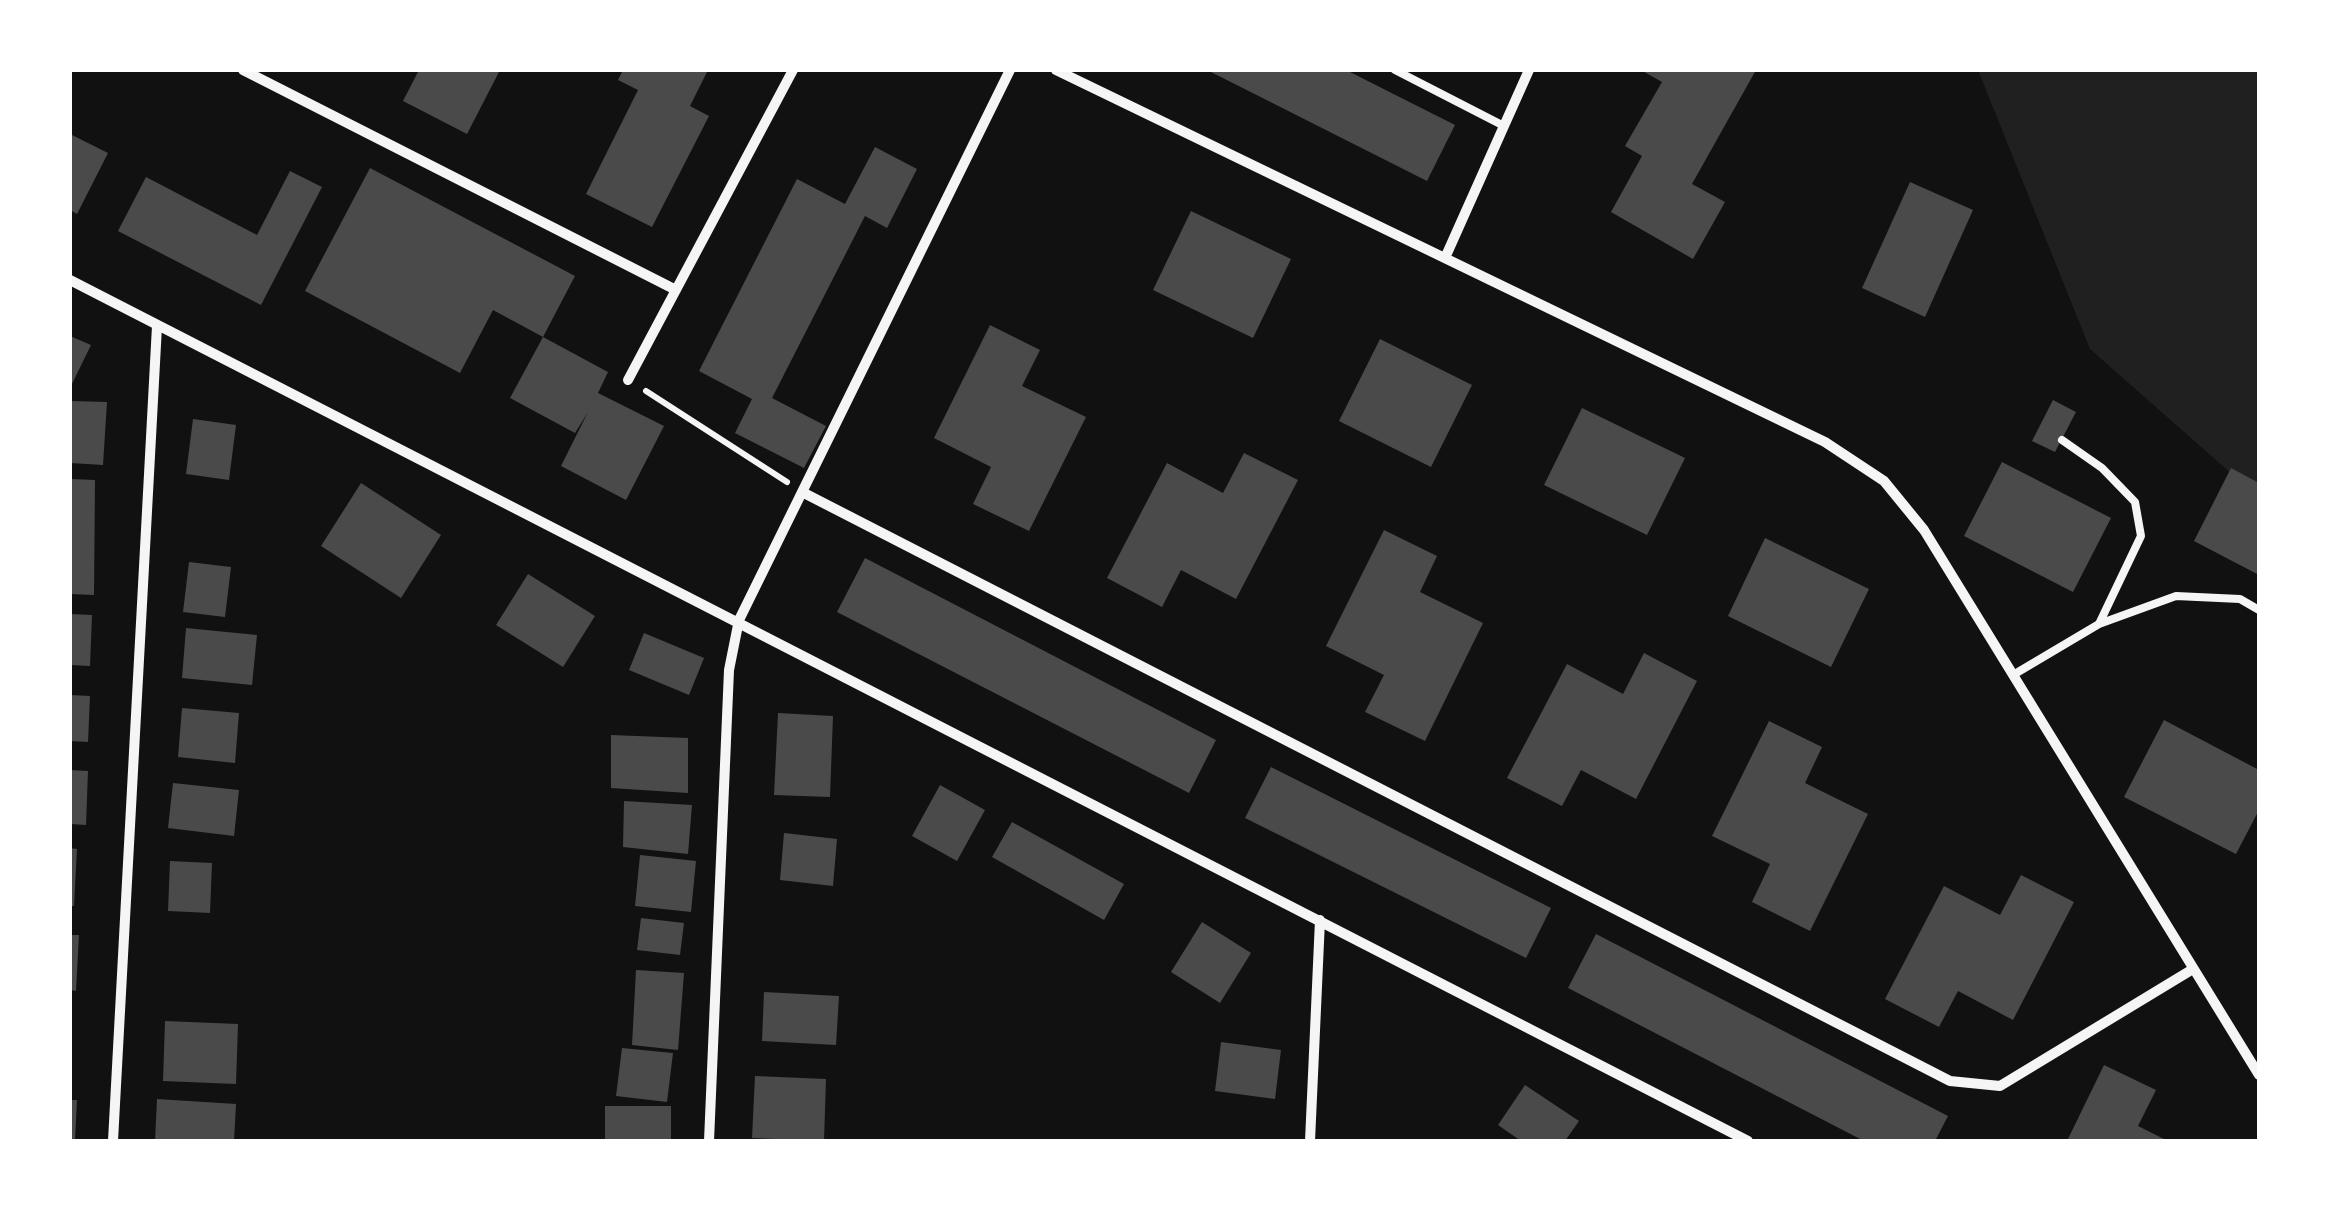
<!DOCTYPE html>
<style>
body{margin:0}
#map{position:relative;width:2329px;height:1211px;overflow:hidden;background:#111;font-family:"Golos Text",sans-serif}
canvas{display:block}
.frame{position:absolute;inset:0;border:72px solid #fff;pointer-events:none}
</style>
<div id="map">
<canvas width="2329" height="1211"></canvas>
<div class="frame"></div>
</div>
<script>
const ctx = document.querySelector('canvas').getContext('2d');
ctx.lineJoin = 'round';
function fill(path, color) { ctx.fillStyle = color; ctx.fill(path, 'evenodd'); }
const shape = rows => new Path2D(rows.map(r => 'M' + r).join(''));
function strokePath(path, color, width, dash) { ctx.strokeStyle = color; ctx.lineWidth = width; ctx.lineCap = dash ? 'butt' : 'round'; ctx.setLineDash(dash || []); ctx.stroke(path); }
fill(shape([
 [1978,70,2259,70,2259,498,2090,349]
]), '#202020');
fill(shape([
 [419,70,500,70,467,134,403,101],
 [623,70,708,70,690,106,709,116,652,227,586,194,638,90,618,80],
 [1207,70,1346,70,1455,125,1427,181],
 [1641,70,1756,70,1692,184,1725,202,1693,259,1611,212,1642,156,1625,146,1662,82],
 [70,134,108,153,77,214,70,210],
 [875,147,917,169,887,228,865,216,772,398,826,426,804,468,735,433,752,399,699,371,797,179,845,204],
 [370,168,575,276,543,337,493,310,460,373,305,291],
 [290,171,322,187,261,305,118,231,146,177,257,235],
 [1910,182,1973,210,1925,317,1862,288],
 [1191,211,1291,259,1253,338,1153,290],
 [990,325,1040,350,1022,386,1086,417,1029,531,973,504,991,467,934,438],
 [70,336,91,345,70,388],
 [543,337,608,372,598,393,664,426,626,500,561,466,588,412,575,433,510,398],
 [1380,339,1472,385,1431,467,1339,421],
 [2053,400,2076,412,2055,452,2032,441],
 [70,401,107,402,103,465,70,463],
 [1582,408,1685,458,1647,535,1544,485],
 [193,419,236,425,229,480,186,474],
 [1244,453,1298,480,1236,599,1181,570,1162,607,1107,578,1167,463,1223,493],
 [2002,462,2111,518,2073,592,1964,536],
 [2231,468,2259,483,2259,575,2194,541],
 [70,479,95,480,94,595,70,594],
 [361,483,441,535,401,598,321,546],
 [1384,530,1437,556,1420,592,1483,623,1425,741,1365,712,1384,675,1326,646],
 [1765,538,1869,589,1831,667,1728,616],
 [865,558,1216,740,1189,793,837,612],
 [189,562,231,567,225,617,183,612],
 [528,574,595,616,563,667,496,625],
 [70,614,92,615,90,666,70,665],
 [186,628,257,635,252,685,182,678],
 [644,633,704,658,689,695,629,670],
 [1644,653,1697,681,1636,799,1581,770,1562,806,1507,778,1567,664,1623,694],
 [70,695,90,696,88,742,70,741],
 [182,708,239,713,235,763,178,757],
 [778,713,833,716,830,797,774,795],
 [2164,720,2259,770,2259,810,2236,854,2124,797],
 [1769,721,1822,747,1805,783,1868,814,1810,931,1752,902,1770,864,1712,836],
 [611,735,688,738,688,793,611,788],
 [1271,767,1551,908,1526,958,1245,818],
 [70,770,88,771,86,825,70,824],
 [173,783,239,790,234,836,168,828],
 [940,785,985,810,957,861,912,836],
 [624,801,692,805,688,854,623,847],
 [1012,822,1124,884,1104,920,992,857],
 [784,833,837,839,833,886,780,880],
 [70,848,77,849,74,906,70,906],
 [640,855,696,861,691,912,635,906],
 [170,861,212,863,210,913,168,911],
 [2021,875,2074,902,2013,1020,1958,991,1939,1027,1885,999,1944,886,2000,915],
 [641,918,684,923,680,955,637,950],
 [1202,922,1251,953,1220,1003,1171,972],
 [1596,934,1948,1116,1935,1141,1864,1141,1568,988],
 [70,935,79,935,76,991,70,990],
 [636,970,684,973,678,1050,632,1045],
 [764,992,839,996,836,1045,762,1041],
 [165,1021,238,1024,236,1084,163,1081],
 [1221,1042,1281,1050,1275,1099,1215,1091],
 [622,1048,673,1053,667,1102,616,1096],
 [2104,1065,2156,1090,2138,1126,2168,1141,2067,1141],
 [755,1076,826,1079,824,1141,752,1138],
 [1525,1085,1579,1121,1565,1141,1521,1141,1498,1125],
 [157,1099,236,1104,234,1141,155,1141],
 [70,1100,77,1100,75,1141,70,1141],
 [605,1106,671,1106,671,1141,605,1141]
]), '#4a4a4a');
strokePath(shape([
 [646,391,787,482]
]), '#f5f5f5', 6);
strokePath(shape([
 [1395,70,1504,126],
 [2062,440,2102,468,2135,502,2141,536,2099,624],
 [2013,675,2099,624,2176,596,2240,599,2259,610]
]), '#f5f5f5', 8);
strokePath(shape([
 [243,70,676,290],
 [1056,70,1825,442,1884,481,1924,530,2259,1075],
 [1445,258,1529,70],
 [70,280,1748,1141],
 [628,380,793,70],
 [802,492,1950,1081,2000,1086,2193,969],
 [113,1141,157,326],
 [709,1141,729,670,739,620,1010,70],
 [1310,1141,1320,920]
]), '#f5f5f5', 10);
</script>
